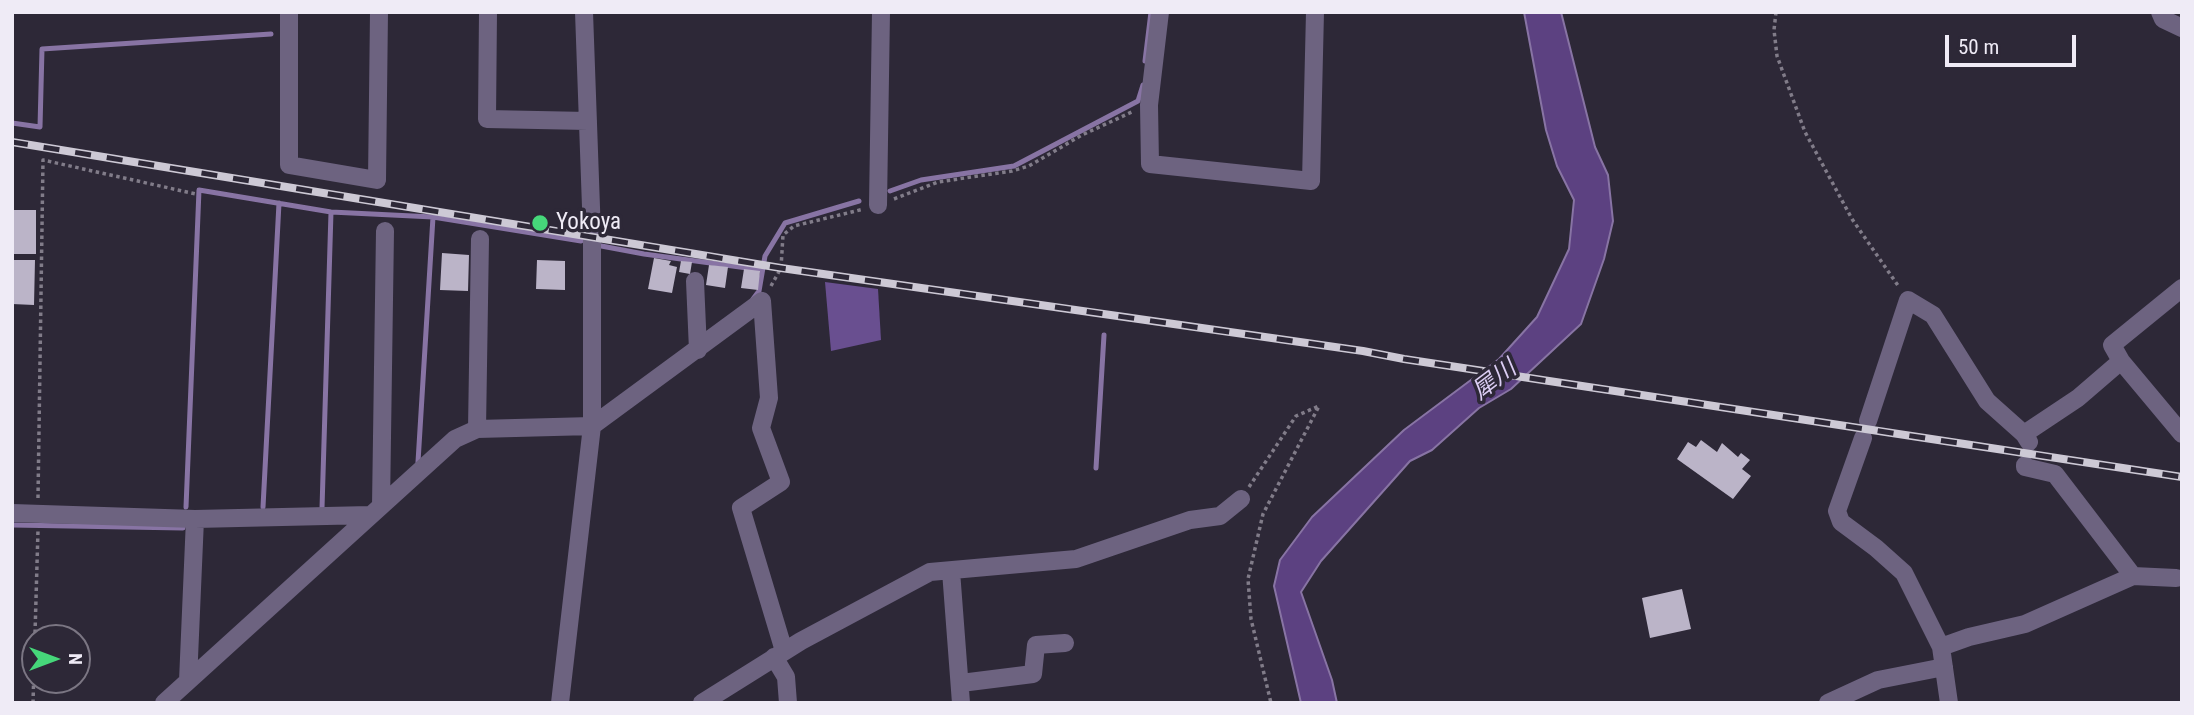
<!DOCTYPE html>
<meta charset="utf-8">
<style>
body{margin:0}
#map{position:relative;width:2194px;height:715px;overflow:hidden;background:#2d2837;font-family:"Roboto Condensed",sans-serif}
canvas{display:block}
.frame{position:absolute;inset:0;border:14px solid #efebf6;pointer-events:none}
.north{position:absolute;left:21px;top:624px;width:70px;height:70px;box-sizing:border-box;background:#2d2837;border:2px solid #7b7683;border-radius:50%;rotate:90deg;font-size:19px;font-weight:700;line-height:28px;text-align:center;color:#efebf6}
.north::after{content:'';display:block;margin:auto;width:24px;height:32px;background:#46d77a;clip-path:polygon(50% 0,100% 100%,50% 72%,0 100%)}
.scale{position:absolute;left:1945px;top:35px;width:131px;height:32px;box-sizing:border-box;border:4px solid #efebf6;border-top:0;padding-left:9px;font-size:21px;line-height:24px;white-space:nowrap;color:#efebf6;-webkit-text-stroke:5px #2d2837;paint-order:stroke}
</style>
<div id="map">
<canvas width="2194" height="715"></canvas>
<div class="frame"></div>
<div class="north">N</div>
<div class="scale">50 m</div>
</div>
<script>
const ctx = document.querySelector('canvas').getContext('2d');
ctx.lineJoin = 'round';
function fill(path, color) { ctx.fillStyle = color; ctx.fill(path, 'evenodd'); }
const shape = rows => new Path2D(rows.map(r => 'M' + r).join(''));
function strokePath(path, color, width, dash) { ctx.strokeStyle = color; ctx.lineWidth = width; ctx.lineCap = dash ? 'butt' : 'round'; ctx.setLineDash(dash || []); ctx.stroke(path); }
function label(font, color, halo, rows, align = 'center') {
  ctx.font = font + ' "Roboto Condensed","Noto Sans JP",sans-serif'; ctx.lineWidth = 7; ctx.setLineDash([]); ctx.textBaseline = 'middle'; ctx.strokeStyle = halo; ctx.fillStyle = color; for (const [text, x, y, turn = 0] of rows) {
    ctx.save(); ctx.translate(x, y); ctx.rotate((+turn || 0) * Math.PI / 180); ctx.textAlign = isNaN(turn) ? turn : align; if (halo) ctx.strokeText(text, 0, 0); ctx.fillText(text, 0, 0); ctx.restore();
  }
}
fill(shape([
 [825,282,878,289,881,340,831,351]
]), '#694f90');
const water = shape([
 [1524,12,1561,12,1595,147,1608,175,1613,221,1604,259,1581,324,1511,389,1479,408,1432,450,1410,461,1321,561,1301,592,1332,680,1337,703,1301,703,1274,586,1280,560,1312,517,1404,430,1499,359,1537,317,1569,249,1574,200,1557,166,1546,130,1524,12]
]);
fill(water, '#5c4181');
strokePath(water, '#8874a4', 2);
strokePath(shape([
 [1145,61,1151,12],
 [12,123,40,127,42,49,271,34],
 [890,191,921,180,1014,166,1138,101,1143,85],
 [596,245,644,254,762,270],
 [753,299,759,291,765,256,785,223,859,201],
 [418,462,433,217],
 [1096,468,1104,335],
 [186,507,199,190,331,212,433,217,581,241],
 [263,507,279,203],
 [322,508,331,212],
 [12,525,183,528]
]), '#8874a4', 5);
fill(shape([
 [12,210,36,210,36,254,12,254],
 [442,253,469,255,468,291,440,290],
 [654,258,671,261,669,265,677,267,672,293,648,289],
 [12,260,35,260,34,305,12,304],
 [537,260,565,261,565,290,536,289],
 [681,261,692,262,690,274,679,272],
 [709,265,728,267,725,288,706,285],
 [744,269,760,271,758,290,741,288],
 [1701,440,1717,452,1722,443,1738,457,1741,453,1750,460,1742,469,1751,476,1733,499,1677,459,1688,442,1696,447],
 [1682,589,1691,629,1650,638,1642,598]
]), '#bbb4c8');
strokePath(shape([
 [1776,12,1774,30,1777,56,1805,132,1852,219,1899,287],
 [894,199,938,182,1012,171,1029,166,1082,135,1134,111],
 [565,221,576,223],
 [771,286,781,268,783,235,794,226,864,209],
 [1249,487,1296,416,1319,406,1263,514,1248,579,1251,619,1271,703],
 [38,498,43,160,196,194],
 [33,703,38,530]
]), '#817c89', 3.5, [3.5, 3.5]);
strokePath(shape([
 [289,12,289,165,377,180,379,12],
 [488,12,487,119,588,121],
 [1160,12,1149,105,1150,164,1311,181,1315,12],
 [2160,12,2163,19,2182,28],
 [878,205,881,12],
 [695,281,698,350],
 [2182,288,2112,345,2121,361,2182,434],
 [762,301,769,398,761,428,781,482,741,508,784,651],
 [1868,421,1908,300,1933,315,1987,401,2024,434,2029,442],
 [477,429,480,239],
 [2024,434,2078,398,2121,361],
 [1863,438,1837,511,1841,522,1876,548,1904,573,1941,647,1949,703],
 [2025,465,2025,467,2055,474,2133,576],
 [381,506,385,231],
 [12,513,195,519,370,515],
 [951,571,961,703],
 [1941,647,1969,637,2025,624,2133,576,2176,578],
 [774,657,786,677,788,703],
 [188,681,195,519],
 [961,683,1033,674,1036,645,1065,643],
 [164,703,455,439,477,429,592,426,762,301],
 [560,703,592,426,592,235,584,12],
 [702,703,801,641,930,572,1076,559,1190,520,1220,516,1241,499],
 [1828,703,1878,680,1944,667]
]), '#6d6380', 18);
const rail = shape([
 [12,142,781,268,1363,351,1404,359,2182,477]
]);
strokePath(rail, '#cdc9d5', 8);
strokePath(rail, '#2d2837', 5, [16]);
for (const [x, y, r, color] of [
 [540,223,9,"#46d77a"]
]) { const dot = new Path2D(); dot.arc(x, y, r, 0, 2 * Math.PI); ctx.fillStyle = color; ctx.fill(dot); strokePath(dot, '#2d2837', 2.5); }
label('23px', '#efebf6', '#2d2837', [
 ["Yokoya",556,223]
], 'left');
label('italic 24px', '#dbcdf3', '#2d2837', [
 ["犀川",1495,381,-37]
]);
</script>
